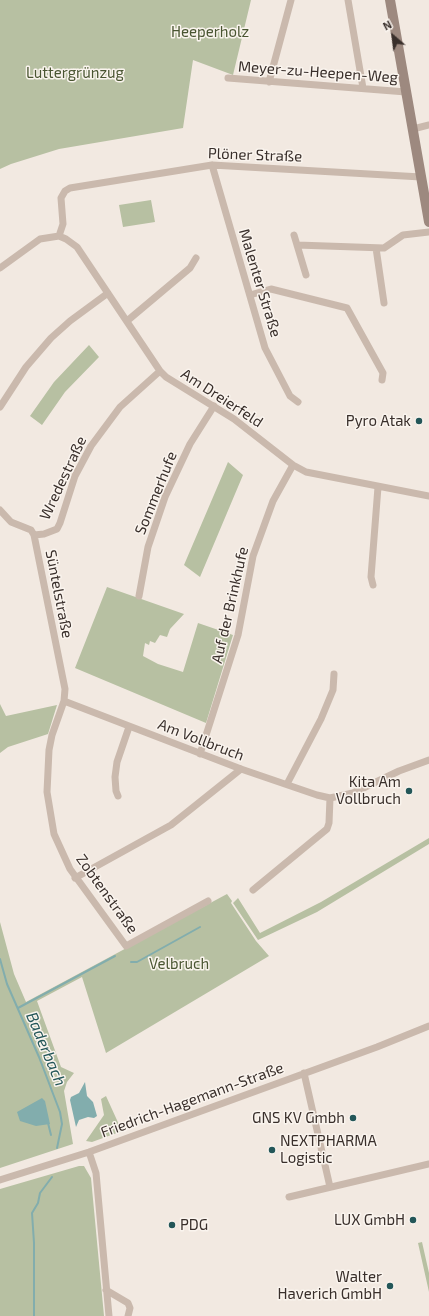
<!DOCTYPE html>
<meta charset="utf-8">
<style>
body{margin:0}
#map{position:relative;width:429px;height:1316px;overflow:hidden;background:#f2e9e1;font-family:"Exo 2",sans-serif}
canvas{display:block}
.north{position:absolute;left:373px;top:16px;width:40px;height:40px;-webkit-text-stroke:3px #faf4ee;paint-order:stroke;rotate:332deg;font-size:11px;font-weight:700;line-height:16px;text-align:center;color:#392f2b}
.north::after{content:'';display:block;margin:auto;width:14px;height:18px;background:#392f2b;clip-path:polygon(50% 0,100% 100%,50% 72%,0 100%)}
</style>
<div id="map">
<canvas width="429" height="1316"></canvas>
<div class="north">N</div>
</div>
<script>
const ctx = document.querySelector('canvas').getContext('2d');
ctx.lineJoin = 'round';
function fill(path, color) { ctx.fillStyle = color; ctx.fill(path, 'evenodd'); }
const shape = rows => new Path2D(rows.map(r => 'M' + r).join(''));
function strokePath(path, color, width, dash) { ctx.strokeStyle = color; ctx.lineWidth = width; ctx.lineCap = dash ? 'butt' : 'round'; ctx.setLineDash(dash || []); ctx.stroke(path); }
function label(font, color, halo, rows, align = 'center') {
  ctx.font = font + ' "Exo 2",sans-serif'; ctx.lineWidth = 3; ctx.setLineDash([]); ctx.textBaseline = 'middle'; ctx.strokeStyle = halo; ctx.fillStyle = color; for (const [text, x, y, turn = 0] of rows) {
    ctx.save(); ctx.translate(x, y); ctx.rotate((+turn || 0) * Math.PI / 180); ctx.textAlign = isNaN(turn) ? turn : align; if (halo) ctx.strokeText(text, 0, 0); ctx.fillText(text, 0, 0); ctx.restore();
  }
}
fill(shape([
 [0,0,251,0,233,75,193,60,183,128,59,149,11,164,0,169],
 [151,200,155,222,123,227,119,205],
 [89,345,99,357,65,392,42,425,30,416,54,382],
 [228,462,243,475,200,577,184,565],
 [107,587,184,614,170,629,167,637,160,635,155,643,150,641,149,645,145,643,143,656,158,664,183,672,198,623,233,635,206,723,75,668],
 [0,704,6,716,57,705,48,734,8,747,0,753],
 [429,838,429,844,317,912,258,940,233,903,238,898,260,933,321,902],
 [227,894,232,901,231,903,256,941,269,956,106,1053,82,977,37,1001,61,1067,74,1073,67,1082,64,1091,73,1144,0,1168,0,922,14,974,26,1002],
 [106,1096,121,1129,136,1126,92,1142,86,1141,104,1115,101,1099],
 [79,1166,84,1166,91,1178,104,1316,0,1316,0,1189],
 [422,1242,429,1273,429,1292,418,1243]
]), '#b7c0a2');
fill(shape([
 [85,1082,87,1096,93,1102,97,1116,94,1118,88,1117,79,1120,76,1127,70,1100,71,1097,79,1093],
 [42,1098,45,1101,50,1124,36,1126,20,1121,17,1112]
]), '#82adad');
strokePath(shape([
 [0,959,7,984,39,1057,60,1112,62,1124,57,1148],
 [131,962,137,962,200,927],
 [18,1008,115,956],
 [48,1123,51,1135],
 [34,1316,34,1243,32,1213,38,1203,40,1193,52,1177]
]), '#82adad', 2);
strokePath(shape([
 [348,0,363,88],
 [228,78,406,92],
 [269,82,291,0],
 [413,129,429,125],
 [212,165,265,348,290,396,298,402],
 [294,235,306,275],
 [59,236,63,224,61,198,65,191,70,188,212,165,421,177],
 [297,245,384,248,403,235,429,232],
 [376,248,384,303],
 [0,268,40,239,59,236,66,239,77,247,160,371,166,377,234,419,293,465,306,472,429,496],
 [250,295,271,289,347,308,383,373,382,380],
 [127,321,190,268,196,258],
 [0,407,26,367,51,338,70,321,108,293],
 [0,510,11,522,31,530,34,535,65,689,64,701,52,735,49,750,47,792,54,834,70,869,126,946,208,901],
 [34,535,44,534,57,529,60,523,75,476,91,446,120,407,160,371],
 [373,585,371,577,378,487],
 [139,596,148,547,165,497,190,444,214,406],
 [64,701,241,769,317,795,330,798,353,793,399,771,429,760],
 [200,754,238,635,253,556,273,501,293,465],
 [287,784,321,719,333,690,334,674],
 [118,796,116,791,115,777,117,762,129,727],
 [75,878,171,825,241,769],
 [253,890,327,829,329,823,330,798],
 [304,1073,330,1187],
 [89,1152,96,1173,109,1316],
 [0,1180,89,1152,377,1047,429,1026],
 [289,1197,429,1164],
 [106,1290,128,1303,130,1308,128,1316]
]), '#cab9ad', 7);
strokePath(shape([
 [390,0,429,222]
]), '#9d897f', 10);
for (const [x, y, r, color] of [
 [419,421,4,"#235658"],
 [409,791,4,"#235658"],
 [353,1118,4,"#235658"],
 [272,1150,4,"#235658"],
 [413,1220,4,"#235658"],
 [172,1225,4,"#235658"],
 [390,1286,4,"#235658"]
]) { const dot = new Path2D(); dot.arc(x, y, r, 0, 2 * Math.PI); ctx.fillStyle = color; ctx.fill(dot); strokePath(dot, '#faf4ee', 1.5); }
label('15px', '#495531', '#faf4ee', [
 ["Heeperholz",210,32],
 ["Luttergrünzug",75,73],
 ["Velbruch",179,964]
]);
label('15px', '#392f2b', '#faf4ee', [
 ["Meyer-zu-Heepen-Weg",318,72,4],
 ["Plöner Straße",255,155,2],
 ["Malenter Straße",260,283,73],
 ["Am Dreierfeld",222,398,33],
 ["Wredestraße",63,478,-65],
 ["Sommerhufe",156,493,-68],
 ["Süntelstraße",59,594,79],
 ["Auf der Brinkhufe",230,605,-77],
 ["Am Vollbruch",201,740,21],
 ["Zobtenstraße",107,894,54],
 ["Friedrich-Hagemann-Straße",192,1100,-20]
]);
label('15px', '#392f2b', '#faf4ee', [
 ["Pyro Atak",411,421],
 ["Kita Am",401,782],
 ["Vollbruch",401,799],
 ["GNS KV Gmbh",345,1118],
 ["NEXTPHARMA",280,1141,"left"],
 ["Logistic",280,1158,"left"],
 ["LUX GmbH",405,1220],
 ["PDG",180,1225,"left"],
 ["Walter",382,1277],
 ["Haverich GmbH",382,1294]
], 'right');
label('italic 16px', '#235658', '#faf4ee', [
 ["Baderbach",46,1049,67]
]);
</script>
